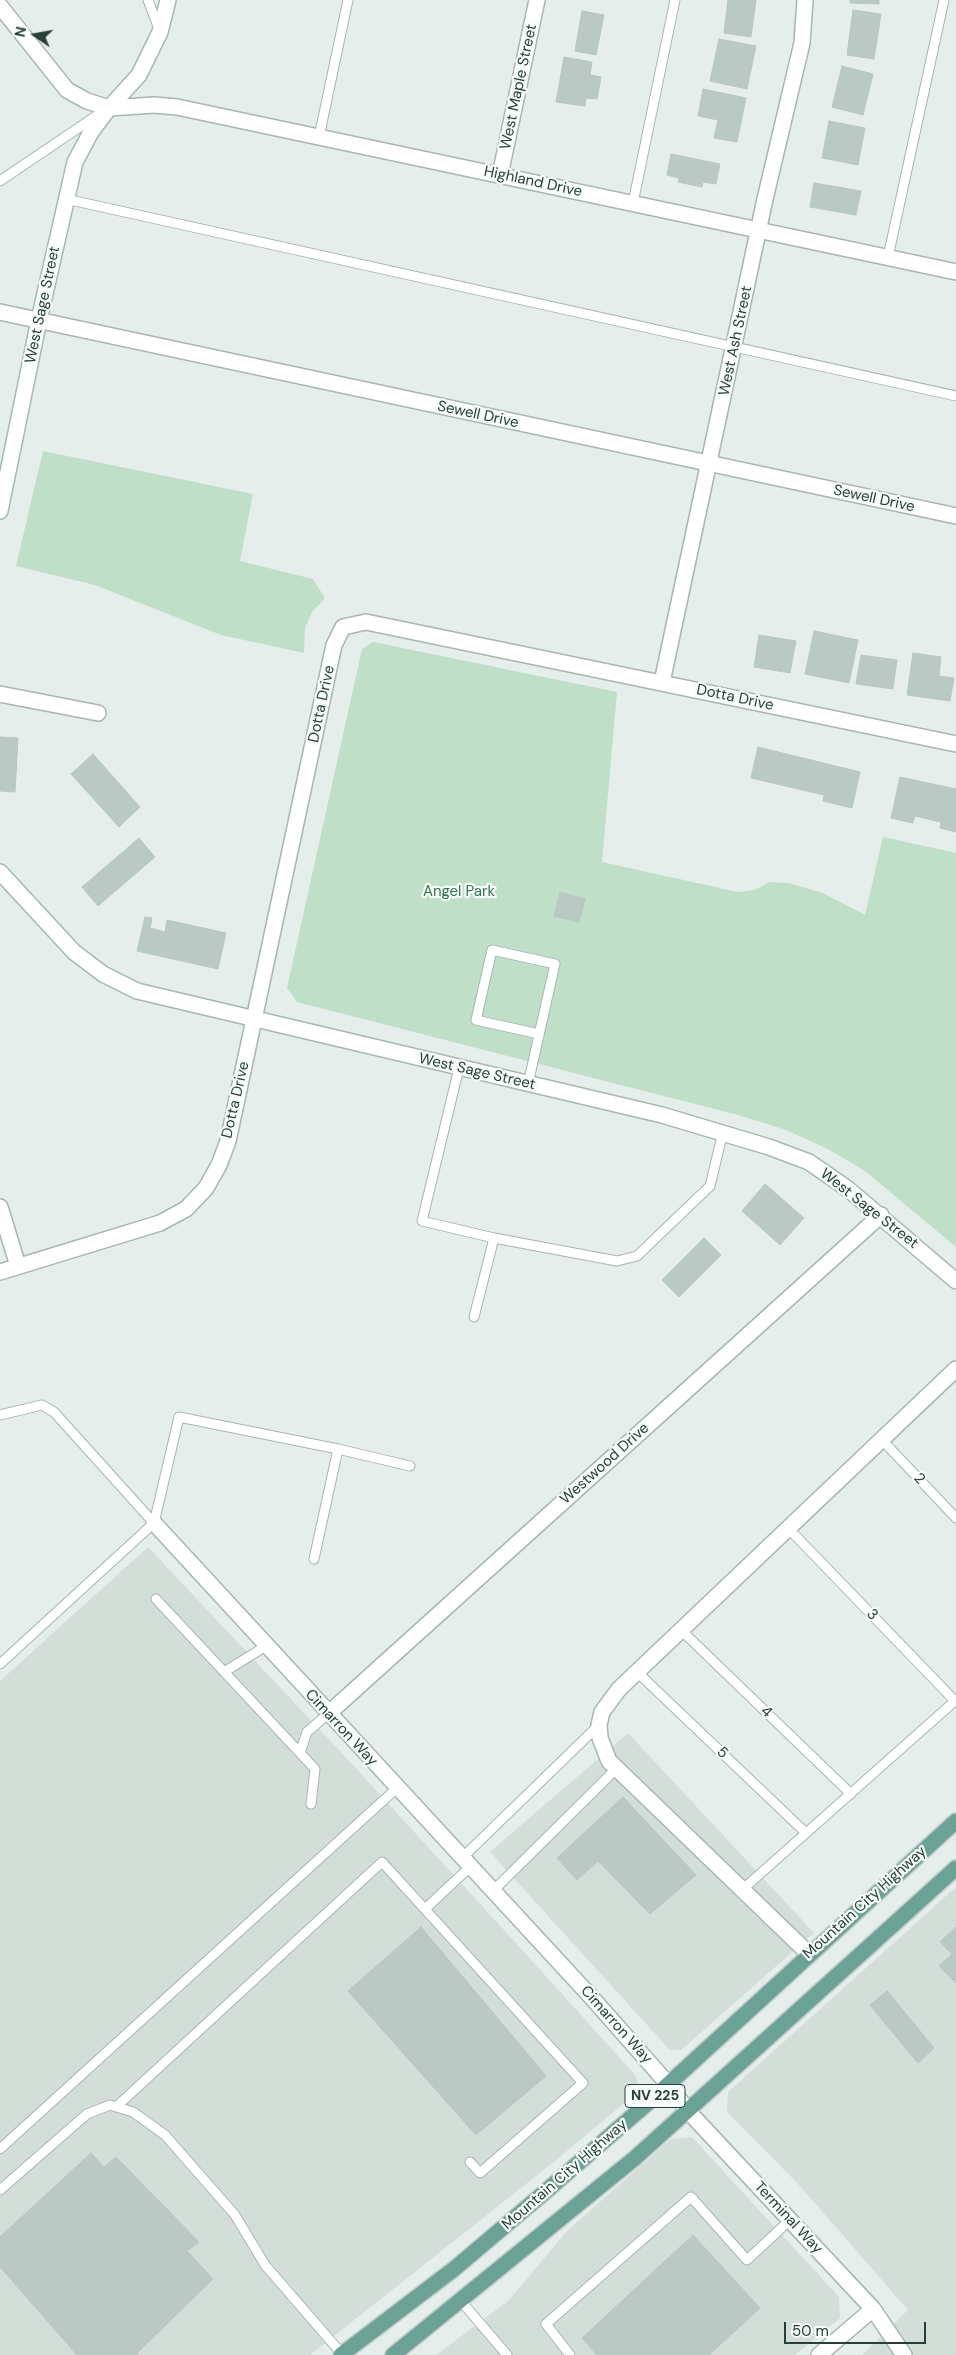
<!DOCTYPE html>
<style>
body{margin:0}
#map{position:relative;width:956px;height:2355px;overflow:hidden;background:#e5eeea;font-family:"DM Sans",sans-serif}
canvas{display:block}
.north{position:absolute;left:10px;top:10px;width:50px;height:50px;-webkit-text-stroke:4px #f6faf8;paint-order:stroke;rotate:282deg;font-size:14px;font-weight:700;line-height:20px;text-align:center;color:#244039}
.north::after{content:'';display:block;margin:auto;width:18px;height:22px;background:#244039;clip-path:polygon(50% 0,100% 100%,50% 72%,0 100%)}
.scale{position:absolute;left:784px;top:2322px;width:142px;height:22px;box-sizing:border-box;border:2px solid #244039;border-top:0;padding-left:6px;font-size:15px;line-height:18px;white-space:nowrap;color:#244039;-webkit-text-stroke:4px #f6faf8;paint-order:stroke}
</style>
<div id="map">
<canvas width="956" height="2355"></canvas>
<div class="north">N</div>
<div class="scale">50 m</div>
</div>
<script>
const ctx = document.querySelector('canvas').getContext('2d');
ctx.lineJoin = 'round';
function fill(path, color) { ctx.fillStyle = color; ctx.fill(path, 'evenodd'); }
const shape = rows => new Path2D(rows.map(r => 'M' + r).join(''));
function strokePath(path, color, width, dash) { ctx.strokeStyle = color; ctx.lineWidth = width; ctx.lineCap = dash ? 'butt' : 'round'; ctx.setLineDash(dash || []); ctx.stroke(path); }
function label(font, color, halo, rows, align = 'center') {
  ctx.font = font + ' "DM Sans",sans-serif'; ctx.lineWidth = 4.5; ctx.setLineDash([]); ctx.textBaseline = 'middle'; ctx.strokeStyle = halo; ctx.fillStyle = color; for (const [text, x, y, turn = 0] of rows) {
    ctx.save(); ctx.translate(x, y); ctx.rotate((+turn || 0) * Math.PI / 180); ctx.textAlign = isNaN(turn) ? turn : align; if (halo) ctx.strokeText(text, 0, 0); ctx.fillText(text, 0, 0); ctx.restore();
  }
}
fill(shape([
 [148,1547,352,1764,514,1941,636,2076,639,2088,634,2095,555,2161,310,2355,0,2355,0,1681],
 [628,1733,814,1933,681,2050,670,2050,490,1852],
 [956,1887,956,2355,862,2355,908,2310,800,2186,727,2112,728,2092],
 [692,2137,839,2297,840,2318,795,2355,436,2355,508,2301,568,2230,671,2139]
]), '#d3ded9');
fill(shape([
 [43,451,253,494,240,561,313,579,325,598,312,612,305,628,304,653,221,635,95,585,16,566],
 [373,642,617,692,602,862,738,892,755,890,769,882,789,883,823,893,865,915,883,837,956,853,956,1247,865,1171,828,1149,786,1130,738,1115,297,1002,287,988,362,649]
]), '#bfdfc8');
const building = shape([
 [728,0,756,0,751,37,724,33,728,0],
 [850,0,879,0,879,4,850,3,850,0],
 [853,10,881,14,874,59,847,55,853,10],
 [582,11,604,15,596,55,575,51,582,11],
 [719,39,756,46,747,89,710,81,719,39],
 [564,57,592,62,590,75,601,77,597,99,586,98,585,106,556,102,564,57],
 [842,66,873,74,863,115,832,107,842,66],
 [703,89,746,98,737,142,714,138,718,120,698,116,703,89],
 [829,121,865,128,858,165,822,158,829,121],
 [671,154,720,164,716,184,703,182,702,187,678,182,679,178,667,175,671,154],
 [814,183,861,191,856,215,810,207,814,183],
 [814,631,858,640,849,683,805,674,814,631],
 [759,635,796,641,790,673,754,667,759,635],
 [913,653,941,657,939,676,954,678,950,701,907,695,913,653],
 [861,655,897,660,893,689,856,684,861,655],
 [0,737,18,738,15,792,0,791,0,737],
 [758,747,860,772,852,808,823,801,824,795,751,778,758,747],
 [93,754,140,807,119,827,71,774,93,754],
 [900,777,956,789,956,832,940,828,941,822,915,816,913,823,891,818,900,777],
 [139,838,155,857,98,906,82,887,139,838],
 [560,892,585,899,579,922,554,916,560,892],
 [145,917,152,918,150,928,165,932,167,920,226,933,218,969,137,951,145,917],
 [765,1184,804,1218,780,1245,742,1211,765,1184],
 [704,1238,721,1255,679,1297,662,1280,704,1238],
 [623,1797,696,1875,650,1914,598,1861,577,1880,557,1858,623,1797],
 [421,1927,546,2076,476,2135,348,1991,421,1927],
 [956,1927,956,1983,939,1966,952,1954,940,1942,956,1927],
 [887,1991,934,2048,918,2063,870,2005,887,1991],
 [91,2153,104,2167,116,2157,199,2242,187,2251,213,2279,137,2353,139,2355,77,2355,0,2267,0,2237,91,2153],
 [693,2235,760,2308,709,2355,597,2355,582,2338,693,2235]
]);
fill(building, '#bac9c3');
strokePath(building, '#b7c8c1', 1);
const lane = shape([
 [148,0,159,29],
 [319,137,348,0],
 [0,181,99,114],
 [66,199,956,396],
 [633,203,675,0],
 [888,257,944,0],
 [459,1068,422,1221,494,1238,617,1261,637,1256,710,1186,723,1132],
 [528,1084,555,964,492,950,476,1020,539,1034],
 [474,1317,494,1238],
 [0,1415,42,1405,54,1412,154,1523],
 [882,1440,956,1518],
 [788,1528,955,1701],
 [314,1559,338,1449,410,1466],
 [156,1599,315,1769,311,1804],
 [681,1630,851,1794],
 [0,1664,154,1523,179,1417,338,1449],
 [224,1672,266,1646],
 [637,1672,806,1833],
 [300,1753,307,1732,329,1713],
 [462,1858,599,1725],
 [743,1889,956,1700],
 [493,1891,617,1768],
 [425,1909,470,1867],
 [116,2107,382,1862,583,2083,480,2173,470,2162],
 [0,2149,397,1788],
 [0,2190,87,2114,110,2105,133,2112,165,2135,235,2215,265,2265,342,2354],
 [461,2301,507,2355],
 [570,2355,546,2324,691,2197,747,2260,790,2220]
]);
const street = shape([
 [0,6,67,90,87,101,109,108,154,105,177,107,956,272],
 [500,175,537,0],
 [0,312,956,516],
 [662,682,765,199,802,43,805,0],
 [0,694,98,713],
 [0,1207,18,1266],
 [0,1272,160,1223,186,1209,206,1188,219,1165,228,1141,334,645,343,627,366,622,956,744],
 [154,1523,593,1999,668,2084,688,2111,873,2309,904,2355],
 [329,1713,881,1215],
 [809,1954,609,1761,600,1738,599,1725,602,1712,619,1689,956,1369],
 [819,2355,873,2309]
]);
const secondary = shape([
 [0,511,39,320,75,162,91,132,109,108,139,75,160,32,168,0],
 [0,872,74,952,103,974,137,991,662,1115,769,1147,809,1162,848,1189,956,1281]
]);
const primary = shape([
 [341,2355,454,2269,545,2192,650,2101,956,1821],
 [393,2355,635,2158,956,1868]
]);
strokePath(lane, '#a7b6b1', 11);
strokePath(street, '#a7b6b1', 18);
strokePath(secondary, '#a3bab2', 18);
strokePath(primary, '#c2cac8', 18);
strokePath(lane, '#fff', 9);
strokePath(street, '#fff', 15);
strokePath(secondary, '#fff', 15);
strokePath(primary, '#6aa396', 15);
for (const [x, y, w] of [
 [655,2096,60]
]) { const box = new Path2D(); box.roundRect(x - w / 2, y - 11.5, w, 23, 4); ctx.fillStyle = '#f6faf8'; ctx.fill(box); strokePath(box, '#244039', 1); }
label('bold 14px', '#244039', null, [
 ["NV 225",655,2096]
]);
label('15px', '#244039', '#f6faf8', [
 ["West Maple Street",519,87,-78],
 ["Highland Drive",533,182,12],
 ["West Sage Street",43,305,-78],
 ["West Ash Street",736,341,-78],
 ["Sewell Drive",478,415,12],
 ["Sewell Drive",874,499,12],
 ["Dotta Drive",735,698,12],
 ["Dotta Drive",322,704,-78],
 ["West Sage Street",477,1072,13],
 ["Dotta Drive",236,1100,-77],
 ["West Sage Street",869,1209,38],
 ["Westwood Drive",605,1464,-42],
 ["2",919,1479,47],
 ["3",872,1615,46],
 ["4",766,1712,44],
 ["Cimarron Way",341,1728,47],
 ["5",722,1753,43],
 ["Mountain City Highway",865,1903,-42],
 ["Cimarron Way",616,2025,48],
 ["Mountain City Highway",565,2175,-41],
 ["Terminal Way",788,2218,47]
]);
label('15px', '#2e774c', '#f6faf8', [
 ["Angel Park",459,892]
]);
</script>
